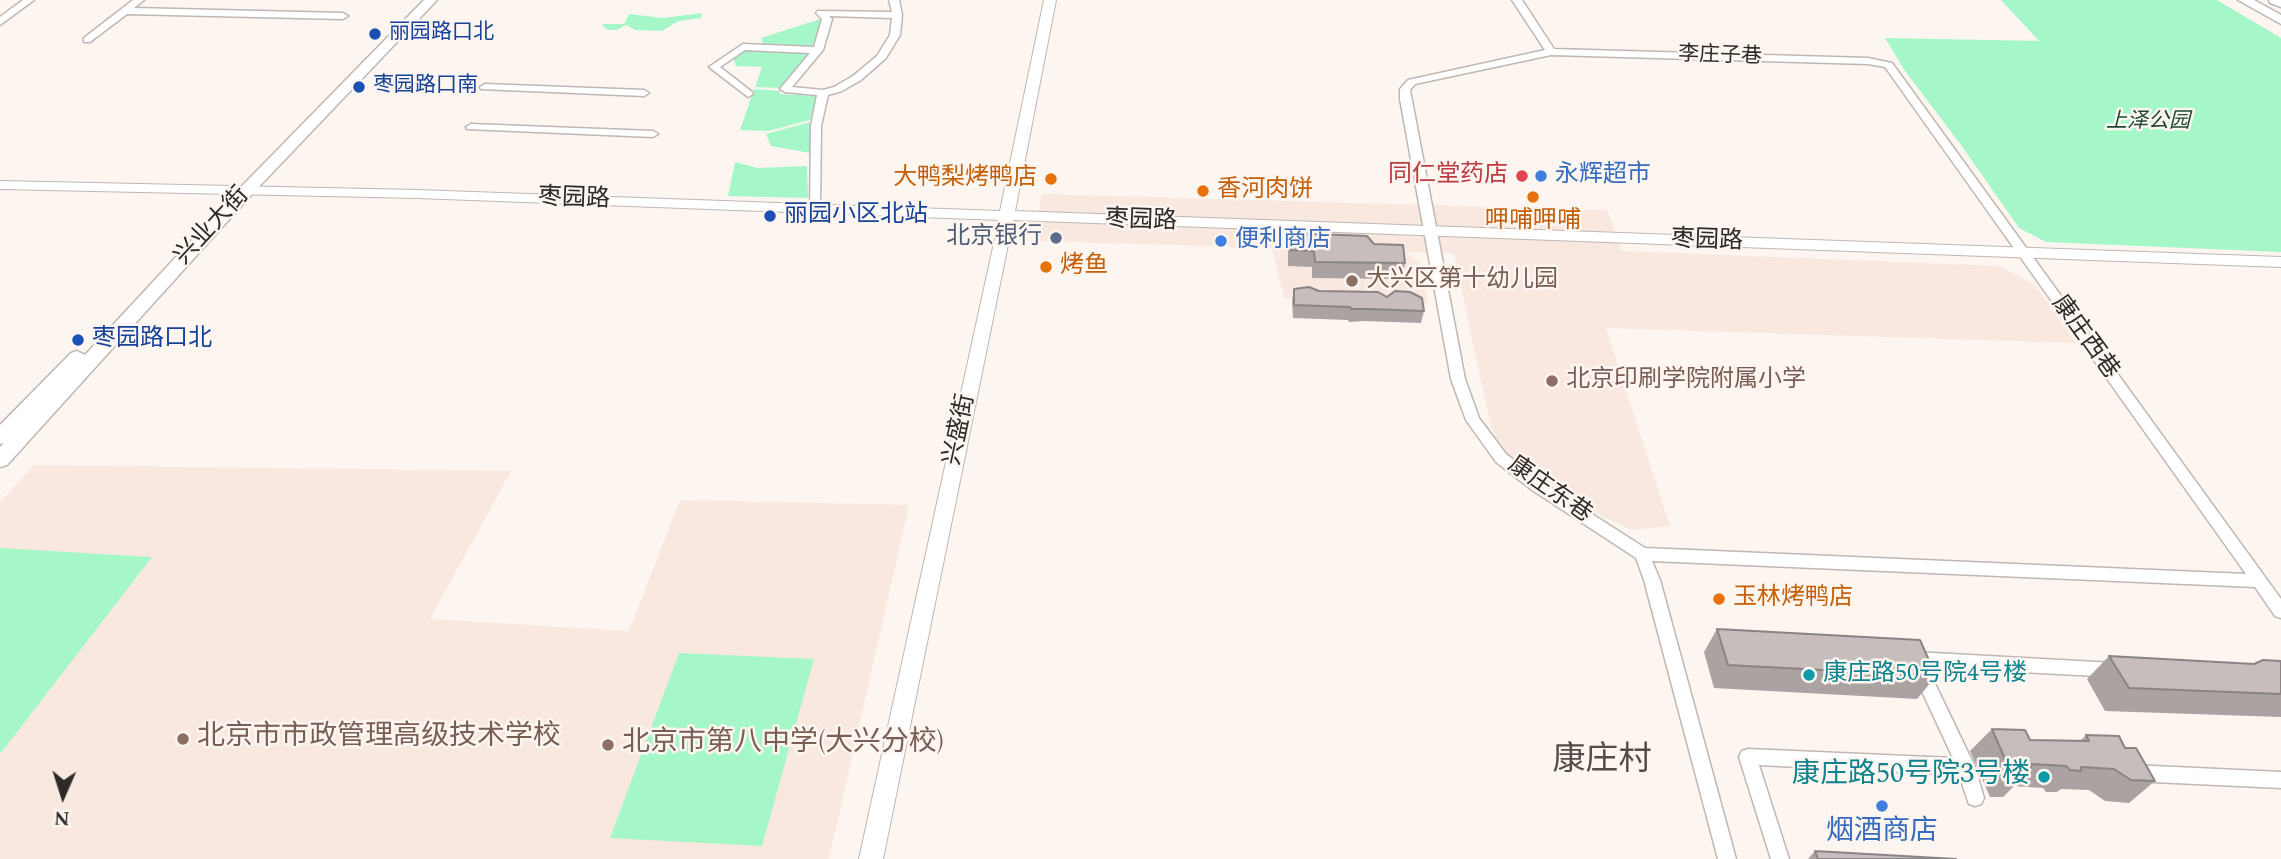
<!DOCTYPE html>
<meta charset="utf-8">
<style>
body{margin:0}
#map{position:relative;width:2281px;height:859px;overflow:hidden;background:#fdf5f0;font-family:Spectral,serif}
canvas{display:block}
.north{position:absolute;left:28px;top:761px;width:70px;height:70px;-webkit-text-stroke:5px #fdf5f0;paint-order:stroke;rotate:183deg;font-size:19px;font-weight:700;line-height:28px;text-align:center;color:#2d2a28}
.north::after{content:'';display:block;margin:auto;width:24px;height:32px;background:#2d2a28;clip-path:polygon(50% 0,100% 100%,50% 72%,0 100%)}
</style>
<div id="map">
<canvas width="2281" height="859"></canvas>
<div class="north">N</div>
</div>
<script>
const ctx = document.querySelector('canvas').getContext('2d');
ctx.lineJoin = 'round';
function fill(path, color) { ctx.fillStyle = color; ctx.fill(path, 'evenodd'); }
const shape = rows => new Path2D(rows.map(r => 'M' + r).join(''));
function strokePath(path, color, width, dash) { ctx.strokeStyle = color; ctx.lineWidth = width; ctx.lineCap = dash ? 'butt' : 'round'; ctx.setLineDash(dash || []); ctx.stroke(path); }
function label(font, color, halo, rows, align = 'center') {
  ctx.font = font + ' Spectral,"Noto Sans SC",serif'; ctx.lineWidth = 5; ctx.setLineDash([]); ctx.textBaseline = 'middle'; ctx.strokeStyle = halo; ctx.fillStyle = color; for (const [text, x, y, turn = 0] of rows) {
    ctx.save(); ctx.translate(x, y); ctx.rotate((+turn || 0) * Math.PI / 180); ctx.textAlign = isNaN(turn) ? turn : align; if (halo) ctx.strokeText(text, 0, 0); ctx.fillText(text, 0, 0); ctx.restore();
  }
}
fill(shape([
 [1042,194,1607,210,1622,251,1999,266,2035,285,2076,343,1606,328,1670,526,1632,530,1537,486,1501,458,1489,418,1454,253,1406,252,1420,263,1428,304,1284,298,1272,248,1034,241],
 [34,465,511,471,430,619,629,631,680,500,909,505,829,859,0,859,0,502]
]), '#f8e8df');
fill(shape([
 [2001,0,2217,0,2281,38,2281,252,2046,242,2019,228,1961,145,1905,71,1885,38,2039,41],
 [702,13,701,18,679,21,662,31,635,30,626,25,617,30,607,30,602,24,624,24,629,14,663,18],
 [820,19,816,47,764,46,761,38],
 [747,50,813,52,782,88,755,87,762,67,736,66,734,59],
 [754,89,780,91,779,94,816,96,810,120,768,131,740,130],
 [810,122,810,153,771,146,766,134],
 [735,162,758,168,807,166,808,198,728,196],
 [0,548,152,557,0,754],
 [679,653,814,659,762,846,610,838]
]), '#a5f7c9');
const minor = shape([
 [23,0,34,0,0,25,0,17,23,0],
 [133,0,144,0,134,8,343,13,348,16,343,19,127,14,90,42,84,42,84,38,133,0],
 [889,0,899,0,902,15,900,35,886,58,861,80,842,91,828,95,821,126,820,209,818,211,810,211,811,126,817,95,785,92,780,89,810,53,745,50,720,67,752,92,753,94,748,97,709,67,743,44,814,47,822,19,816,13,818,11,892,12,889,0],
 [829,16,892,18,890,35,877,56,853,76,834,87,823,90,792,87,823,50,832,19,829,16],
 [1512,0,1522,0,1554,49,1868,58,1892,63,2281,599,2281,618,2275,616,2255,587,1652,561,1660,580,1736,859,1718,859,1644,580,1636,558,1532,490,1496,462,1466,420,1451,379,1400,99,1400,89,1408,80,1545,50,1512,0],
 [1551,55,1868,64,1885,67,2246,574,1645,548,1542,482,1506,454,1479,418,1465,379,1410,90,1415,84,1551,55],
 [485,84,644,90,649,93,644,96,481,89,480,87,485,84],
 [471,124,653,131,658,134,653,137,467,129,466,127,471,124],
 [1915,652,2115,663,2121,665,2123,670,2121,675,2115,677,1927,667,1975,767,1984,798,1981,804,1975,806,1969,804,1959,775,1759,765,1789,859,1771,859,1739,757,1742,751,1748,749,1953,758,1907,659,1909,654,1915,652],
 [2132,765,2281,772,2281,788,2132,781,2126,779,2123,773,2126,767,2132,765]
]);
const tertiary = shape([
 [1044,0,1056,0,1015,211,2281,257,2281,267,1013,220,883,859,859,859,999,220,418,198,0,189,0,181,418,190,1000,211,1044,0]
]);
const secondary = shape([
 [424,0,437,0,254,192,7,465,0,467,0,447,4,443,0,444,0,425,71,353,77,351,85,355,242,186,424,0],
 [2238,0,2254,0,2281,15,2281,24,2238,0],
 [2269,0,2281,0,2281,7,2270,3,2269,0]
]);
strokePath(minor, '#bfb7b3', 3);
strokePath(tertiary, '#bfb7b3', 2);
strokePath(secondary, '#bfb7b3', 3);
fill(minor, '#fff');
fill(tertiary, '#fff');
fill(secondary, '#fff');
fill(shape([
 [1290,233,1374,244,1405,263,1402,279,1312,278,1312,267,1288,266,1288,250],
 [1294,289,1387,297,1424,311,1421,323,1364,321,1349,322,1348,320,1293,318,1292,301],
 [1717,629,1936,676,1917,699,1714,688,1704,652],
 [2109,656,2254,664,2281,661,2281,717,2105,711,2087,679],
 [1992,729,2030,740,2080,741,2086,735,2125,748,2155,781,2129,803,2105,801,2089,790,2061,789,2057,792,2046,792,2043,788,2014,786,2003,797,1990,797,1970,751],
 [1815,851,1956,859,1808,859]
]), '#aaa3a2');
const building = shape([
 [1290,233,1367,236,1374,244,1403,245,1405,263,1315,262,1314,251,1290,250,1290,233],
 [1309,287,1319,291,1378,292,1387,297,1395,291,1410,292,1422,298,1424,311,1367,309,1351,309,1350,307,1294,305,1294,289,1309,287],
 [1717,629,1920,640,1936,676,1728,665,1717,629],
 [2109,656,2254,664,2263,660,2281,661,2281,694,2129,688,2109,656],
 [1992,729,2025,730,2030,740,2089,741,2086,735,2119,736,2125,748,2136,748,2155,781,2131,780,2114,769,2081,767,2081,771,2070,770,2066,766,2031,764,2031,768,2022,768,2026,775,2012,775,1992,729],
 [1815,851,1956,859,1818,859,1815,851]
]);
fill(building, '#c6bdbc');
strokePath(building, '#8b8484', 2);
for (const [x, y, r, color] of [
 [375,34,7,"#1a4fb4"],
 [359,87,7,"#1a4fb4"],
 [1522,176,7,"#e0444e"],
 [1541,176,7,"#3f7fe0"],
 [1051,179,7,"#e8710a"],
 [1203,191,7,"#e8710a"],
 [1533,197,7,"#e8710a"],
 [770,216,7,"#1a4fb4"],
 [1056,238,7,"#5c6f8a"],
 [1221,241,7,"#3f7fe0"],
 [1046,267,7,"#e8710a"],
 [1352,281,7,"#8d6e63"],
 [78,340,7,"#1a4fb4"],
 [1552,381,7,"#8d6e63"],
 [1719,599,7,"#e8710a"],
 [1809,675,7,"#0f9aa8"],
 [183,739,7,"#8d6e63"],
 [608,745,7,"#8d6e63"],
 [2044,777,7,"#0f9aa8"],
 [1882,806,7,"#3f7fe0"]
]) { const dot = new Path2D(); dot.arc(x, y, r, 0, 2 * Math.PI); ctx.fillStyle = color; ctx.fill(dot); strokePath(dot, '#fdf5f0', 2.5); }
label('21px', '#164399', '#fdf5f0', [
 ["丽园路口北",389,34],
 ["枣园路口南",373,87]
], 'left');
label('21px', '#2d2a28', '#fdf5f0', [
 ["李庄子巷",1720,57,2]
]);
label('italic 21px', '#1e4833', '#fdf5f0', [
 ["上泽公园",2148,123]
]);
label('24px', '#be3a42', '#fdf5f0', [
 ["同仁堂药店",1508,176]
], 'right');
label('24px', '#366cbe', '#fdf5f0', [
 ["永辉超市",1555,176],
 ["便利商店",1235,241]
], 'left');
label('24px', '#c56008', '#fdf5f0', [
 ["大鸭梨烤鸭店",1037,179,"right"],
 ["香河肉饼",1217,191],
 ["呷哺呷哺",1533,222,"center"],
 ["烤鱼",1060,267],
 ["玉林烤鸭店",1733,599]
], 'left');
label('24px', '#2d2a28', '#fdf5f0', [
 ["枣园路",574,200,2],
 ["枣园路",1141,222,2],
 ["兴业大街",213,227,-47],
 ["枣园路",1707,242,2],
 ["康庄西巷",2084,338,54],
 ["兴盛街",961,430,-78],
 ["康庄东巷",1549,491,35]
]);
label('24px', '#164399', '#fdf5f0', [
 ["丽园小区北站",784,216],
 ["枣园路口北",92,340]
], 'left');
label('24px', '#4e5e75', '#fdf5f0', [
 ["北京银行",1042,238]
], 'right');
label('24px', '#785e54', '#fdf5f0', [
 ["大兴区第十幼儿园",1366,281],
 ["北京印刷学院附属小学",1566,381]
], 'left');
label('24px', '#0d838f', '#fdf5f0', [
 ["康庄路50号院4号楼",1823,675]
], 'left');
label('28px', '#785e54', '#fdf5f0', [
 ["北京市市政管理高级技术学校",197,739],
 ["北京市第八中学(大兴分校)",622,745]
], 'left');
label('28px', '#0d838f', '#fdf5f0', [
 ["康庄路50号院3号楼",2030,777]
], 'right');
label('28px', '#366cbe', '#fdf5f0', [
 ["烟酒商店",1882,834]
]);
label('33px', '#534c48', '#fdf5f0', [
 ["康庄村",1602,763]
]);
</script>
